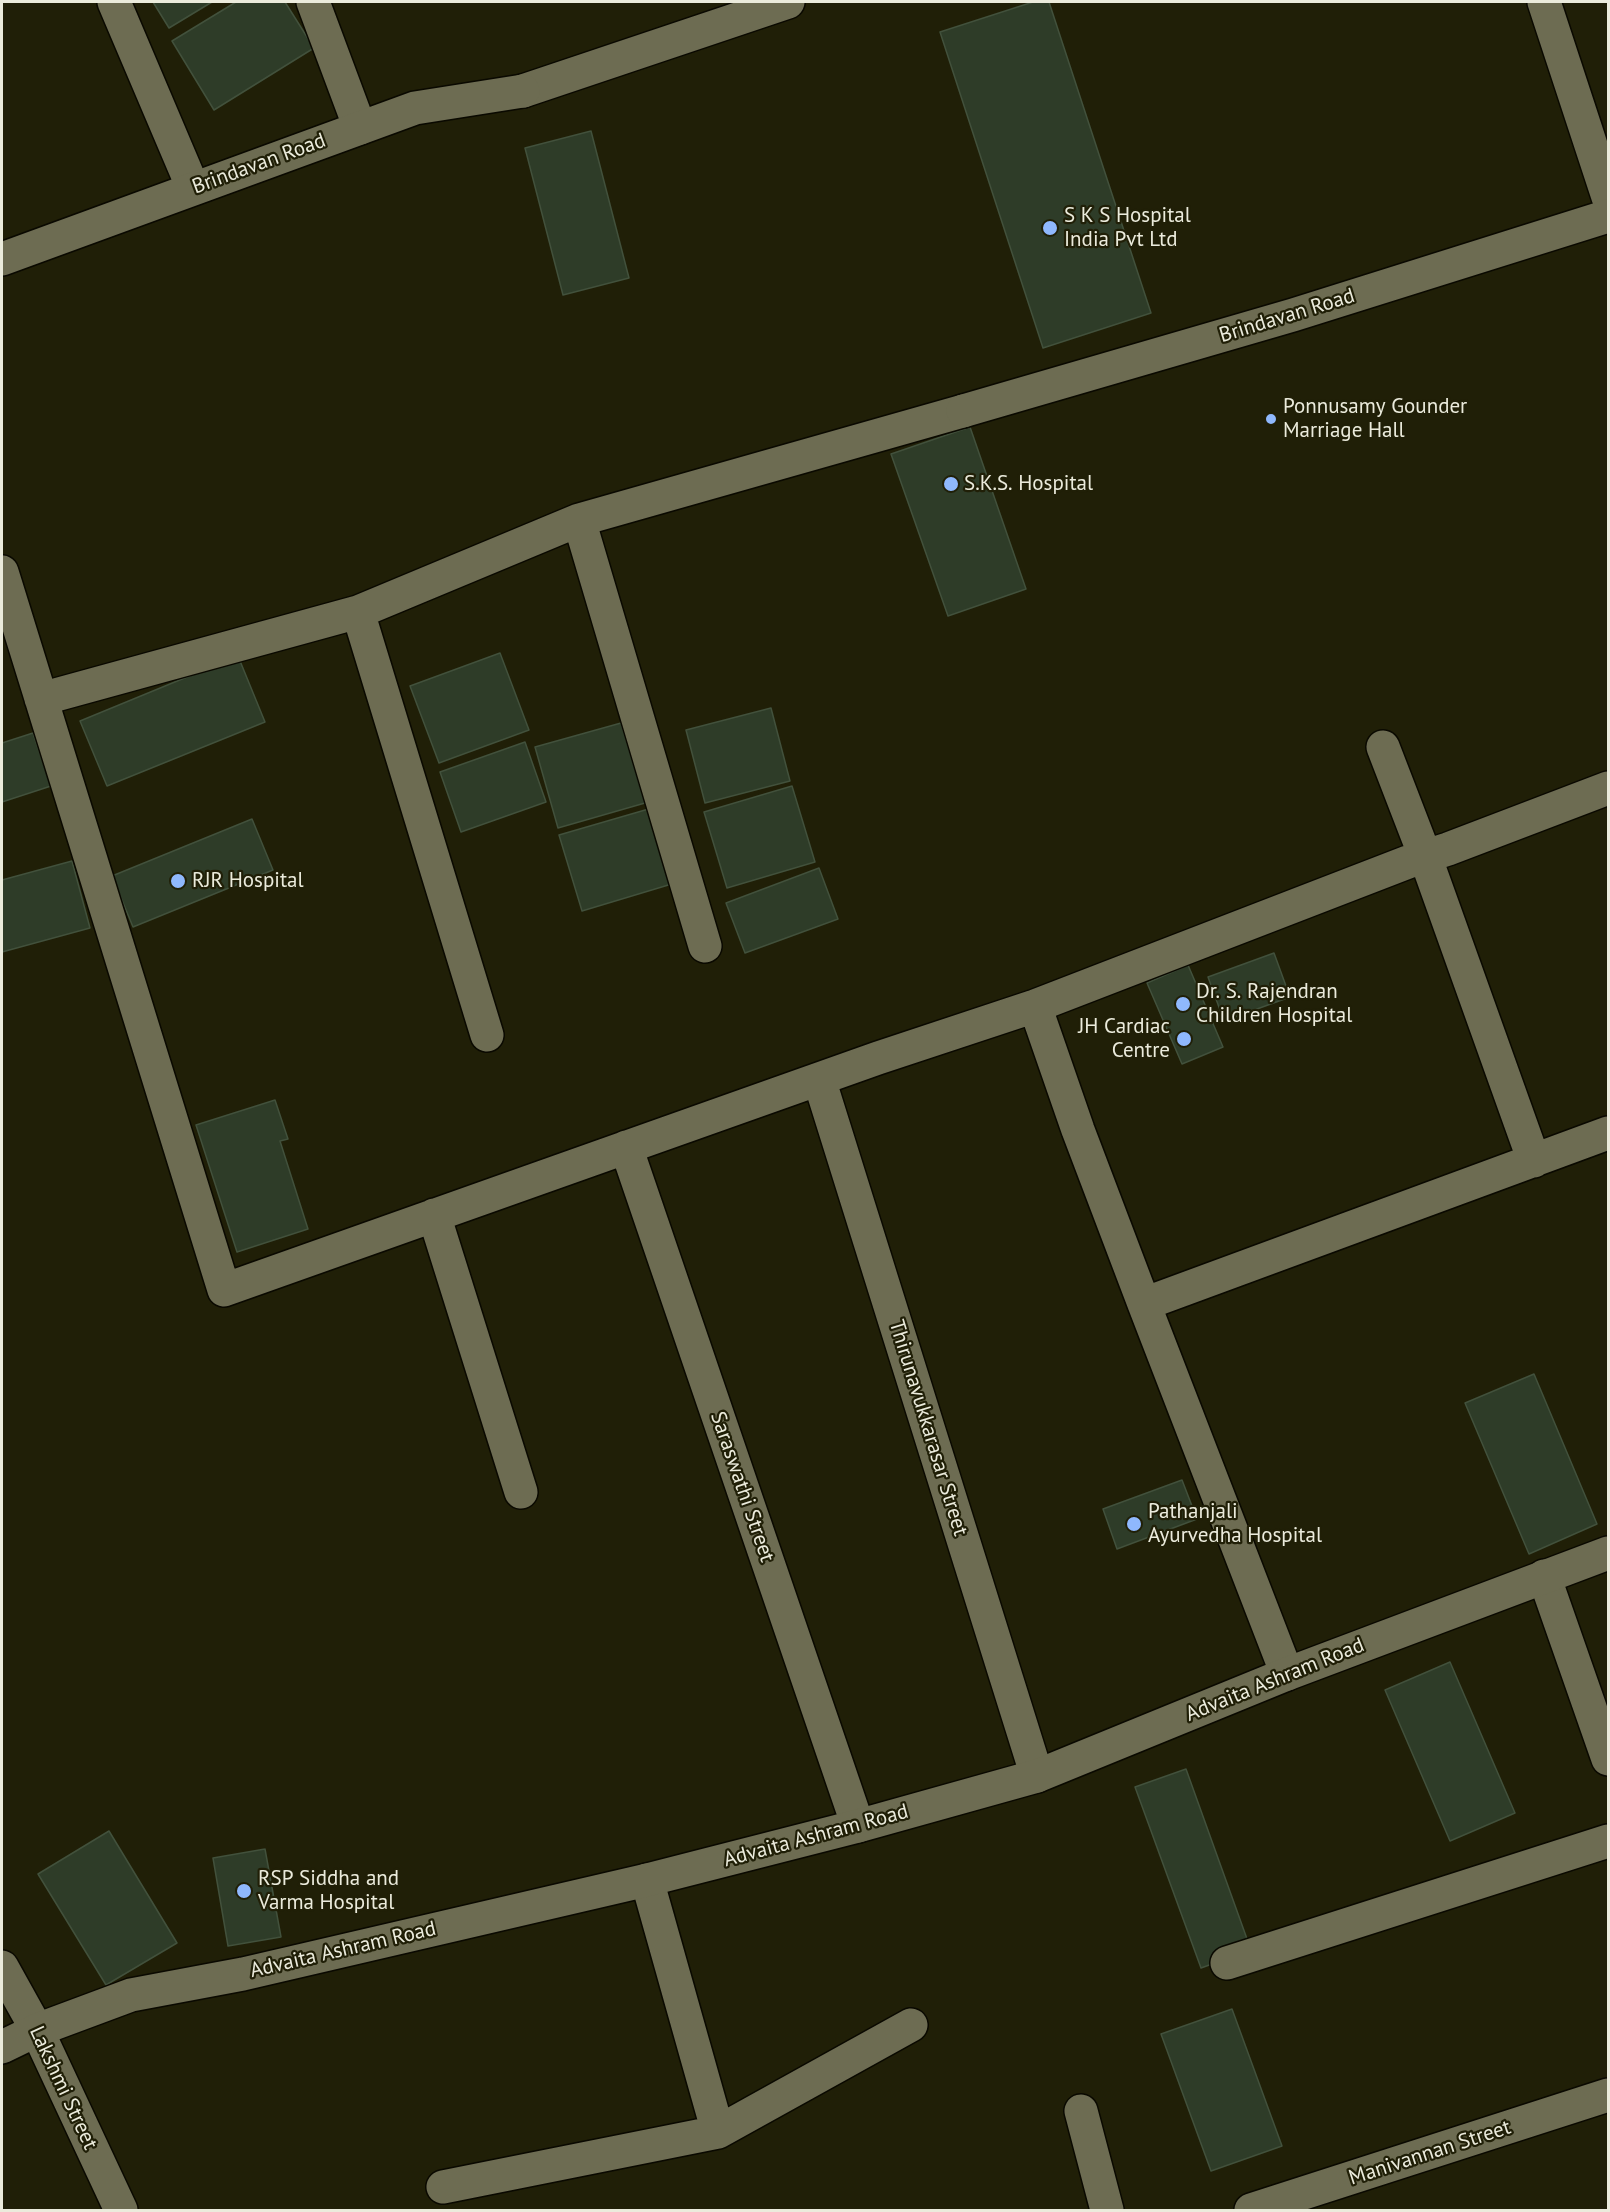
<!DOCTYPE html>
<style>
body{margin:0}
#map{position:relative;width:1610px;height:2212px;overflow:hidden;background:#201f07;font-family:"PT Sans",sans-serif}
canvas{display:block}
.frame{position:absolute;inset:0;border:3px solid #ebebdc;pointer-events:none}
</style>
<div id="map">
<canvas width="1610" height="2212"></canvas>
<div class="frame"></div>
</div>
<script>
const ctx = document.querySelector('canvas').getContext('2d');
ctx.lineJoin = 'round';
function fill(path, color) { ctx.fillStyle = color; ctx.fill(path, 'evenodd'); }
const shape = rows => new Path2D(rows.map(r => 'M' + r).join(''));
function strokePath(path, color, width, dash) { ctx.strokeStyle = color; ctx.lineWidth = width; ctx.lineCap = dash ? 'butt' : 'round'; ctx.setLineDash(dash || []); ctx.stroke(path); }
function label(font, color, halo, rows, align = 'center') {
  ctx.font = font + ' "PT Sans",sans-serif'; ctx.lineWidth = 4.5; ctx.setLineDash([]); ctx.textBaseline = 'middle'; ctx.strokeStyle = halo; ctx.fillStyle = color; for (const [text, x, y, turn = 0] of rows) {
    ctx.save(); ctx.translate(x, y); ctx.rotate((+turn || 0) * Math.PI / 180); ctx.textAlign = isNaN(turn) ? turn : align; if (halo) ctx.strokeText(text, 0, 0); ctx.fillText(text, 0, 0); ctx.restore();
  }
}
const building = shape([
 [153,2,212,2,169,28,153,2],
 [236,2,285,2,314,48,214,110,172,41,236,2],
 [1033,2,1049,2,1151,313,1043,348,940,32,1033,2],
 [591,131,629,278,563,295,525,148,591,131],
 [970,427,1026,589,948,616,891,454,970,427],
 [500,653,529,730,439,763,410,686,500,653],
 [238,656,265,722,107,786,80,721,238,656],
 [771,708,790,781,705,803,686,730,771,708],
 [621,723,645,803,558,828,535,747,621,723],
 [33,733,51,786,2,802,2,743,33,733],
 [525,742,546,802,461,832,440,772,525,742],
 [792,786,815,862,727,888,704,812,792,786],
 [652,808,675,883,582,911,559,835,652,808],
 [252,819,273,870,133,927,112,876,252,819],
 [72,861,90,928,2,952,2,880,72,861],
 [819,868,838,919,745,953,726,903,819,868],
 [1274,953,1290,997,1224,1021,1208,977,1274,953],
 [1188,965,1223,1047,1182,1064,1147,983,1188,965],
 [275,1100,288,1139,280,1141,308,1229,237,1252,196,1125,275,1100],
 [1534,1374,1597,1524,1529,1554,1465,1403,1534,1374],
 [1182,1480,1197,1519,1117,1549,1103,1509,1182,1480],
 [1450,1662,1515,1813,1450,1841,1385,1690,1450,1662],
 [1186,1769,1251,1950,1201,1968,1135,1787,1186,1769],
 [109,1831,177,1943,106,1985,38,1874,109,1831],
 [265,1849,281,1937,228,1946,213,1858,265,1849],
 [1232,2009,1282,2146,1211,2171,1161,2034,1232,2009]
]);
fill(building, '#2e3c28');
strokePath(building, '#42513c', 1.5);
const minor = shape([
 [114,2,193,188],
 [313,2,360,128],
 [1544,2,1608,197],
 [523,91,788,2],
 [579,520,705,946],
 [2,572,224,1290,878,1058,1035,1006,1408,862,1448,849,1608,788],
 [358,612,487,1035],
 [41,699,358,612,579,520,963,411],
 [1383,747,1425,856,1534,1161],
 [1035,1006,1078,1130,1144,1304,1287,1674],
 [819,1079,1037,1776],
 [626,1147,858,1826],
 [434,1215,521,1492],
 [1144,1304,1608,1133],
 [1544,1576,1608,1759],
 [647,1880,718,2132],
 [1227,1963,1608,1841],
 [2,1967,37,2030,121,2210],
 [1081,2111,1107,2210],
 [443,2187,718,2132,911,2025],
 [1251,2210,1608,2095]
]);
const tertiary = shape([
 [2,259,415,108,523,91],
 [963,411,1293,315,1608,216],
 [2,2047,37,2030,131,1995,243,1974,647,1880,858,1826,1037,1776,1287,1674,1608,1553]
]);
strokePath(minor, '#0a0900', 36);
strokePath(tertiary, '#0a0900', 36);
strokePath(minor, '#6d6c52', 33);
strokePath(tertiary, '#6d6c52', 33);
for (const [x, y, r, color] of [
 [1050,228,8,"#8fb8fd"],
 [1271,419,6,"#8fb8fd"],
 [951,484,8,"#8fb8fd"],
 [178,881,8,"#8fb8fd"],
 [1183,1004,8,"#8fb8fd"],
 [1184,1039,8,"#8fb8fd"],
 [1134,1524,8,"#8fb8fd"],
 [244,1891,8,"#8fb8fd"]
]) { const dot = new Path2D(); dot.arc(x, y, r, 0, 2 * Math.PI); ctx.fillStyle = color; ctx.fill(dot); strokePath(dot, '#201f07', 2); }
label('21px', '#ebebdc', '#201f07', [
 ["Brindavan Road",259,164,-20],
 ["Brindavan Road",1287,316,-17],
 ["Thirunavukkarasar Street",928,1428,73],
 ["Saraswathi Street",742,1487,71],
 ["Advaita Ashram Road",1275,1680,-22],
 ["Advaita Ashram Road",816,1836,-15],
 ["Advaita Ashram Road",343,1950,-13],
 ["Lakshmi Street",63,2088,65],
 ["Manivannan Street",1430,2153,-18]
]);
label('21px', '#ebebdc', '#201f07', [
 ["S K S Hospital",1064,216],
 ["India Pvt Ltd",1064,240],
 ["Ponnusamy Gounder",1283,407],
 ["Marriage Hall",1283,431],
 ["S.K.S. Hospital",964,484],
 ["RJR Hospital",192,881],
 ["Dr. S. Rajendran",1196,992],
 ["Children Hospital",1196,1016],
 ["JH Cardiac",1170,1027,"right"],
 ["Centre",1170,1051,"right"],
 ["Pathanjali",1148,1512],
 ["Ayurvedha Hospital",1148,1536],
 ["RSP Siddha and",258,1879],
 ["Varma Hospital",258,1903]
], 'left');
</script>
